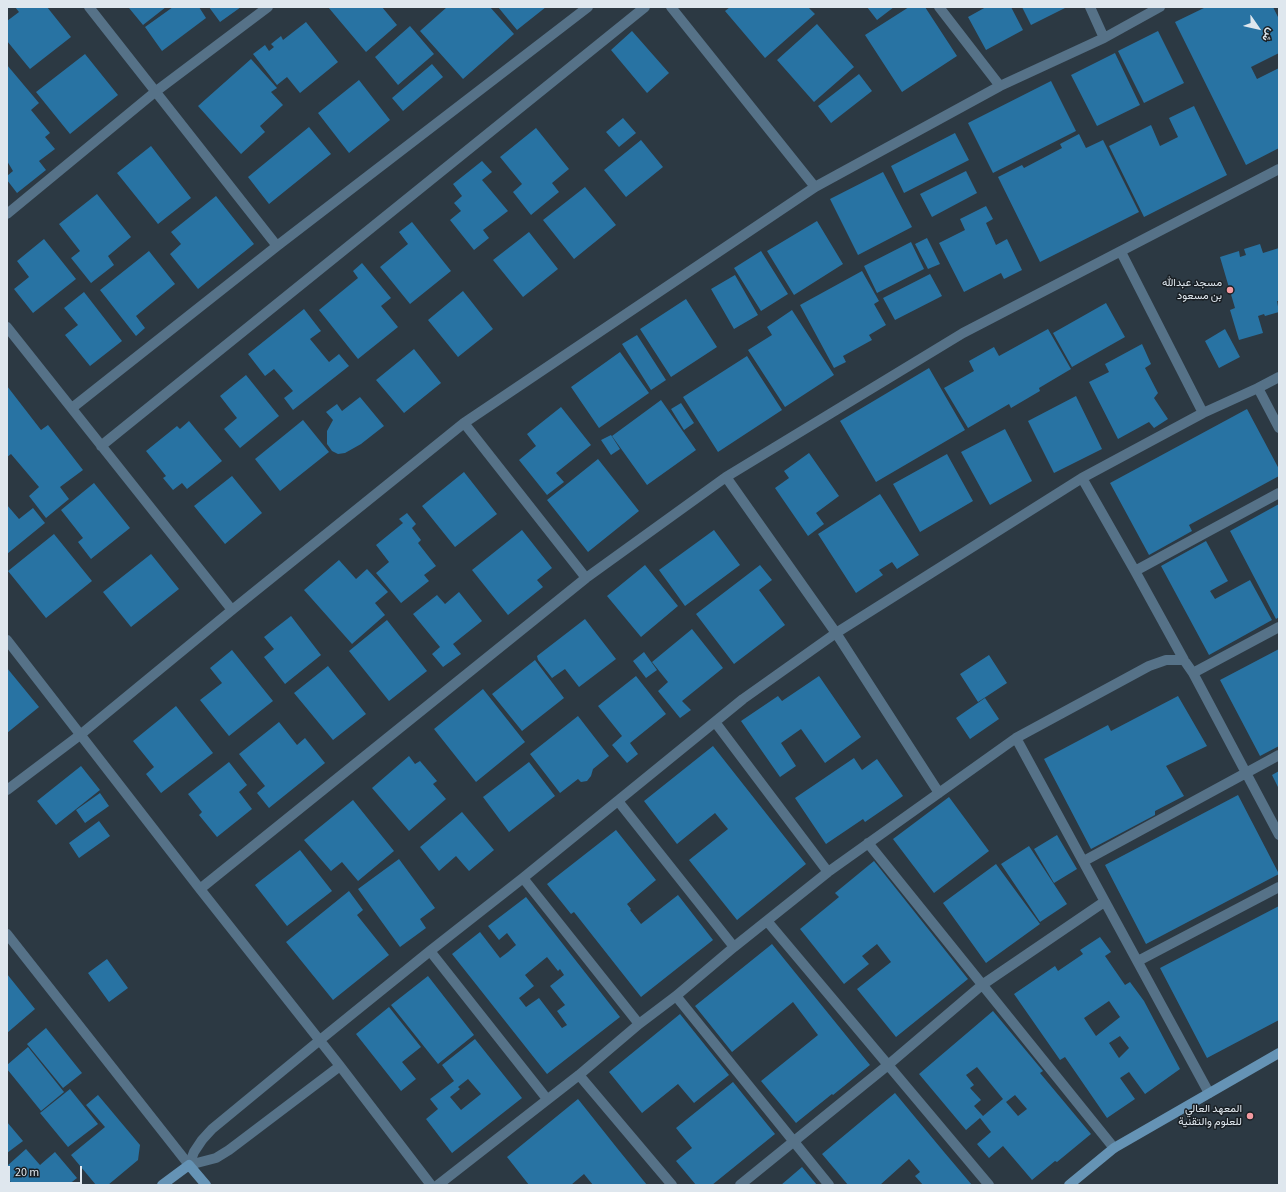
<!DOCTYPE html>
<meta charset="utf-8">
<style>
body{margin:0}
#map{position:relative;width:1286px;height:1192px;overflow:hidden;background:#2c3943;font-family:"Source Sans 3",Vazirmatn,sans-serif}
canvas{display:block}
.frame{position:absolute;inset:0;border:8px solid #dfe7ee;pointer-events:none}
.north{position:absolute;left:1238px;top:8px;width:40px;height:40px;-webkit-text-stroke:3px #191f24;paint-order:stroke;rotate:124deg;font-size:11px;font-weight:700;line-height:16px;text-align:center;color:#dfe7ee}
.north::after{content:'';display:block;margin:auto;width:14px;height:18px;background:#dfe7ee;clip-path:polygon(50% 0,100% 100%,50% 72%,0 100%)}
.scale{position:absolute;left:8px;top:1166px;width:74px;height:18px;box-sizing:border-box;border:2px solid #dfe7ee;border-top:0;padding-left:5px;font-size:12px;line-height:14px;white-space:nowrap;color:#dfe7ee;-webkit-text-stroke:3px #191f24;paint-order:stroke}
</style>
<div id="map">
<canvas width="1286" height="1192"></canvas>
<div class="frame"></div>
<div class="north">ش</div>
<div class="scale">20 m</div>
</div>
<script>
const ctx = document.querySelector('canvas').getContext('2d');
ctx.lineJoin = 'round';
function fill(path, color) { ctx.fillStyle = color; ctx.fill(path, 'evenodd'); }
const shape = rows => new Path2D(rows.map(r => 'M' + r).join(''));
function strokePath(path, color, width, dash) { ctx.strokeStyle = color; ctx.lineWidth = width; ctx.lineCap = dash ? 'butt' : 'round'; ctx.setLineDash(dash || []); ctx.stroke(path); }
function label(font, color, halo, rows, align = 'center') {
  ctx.font = font + ' "Source Sans 3",Vazirmatn,sans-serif'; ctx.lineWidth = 3; ctx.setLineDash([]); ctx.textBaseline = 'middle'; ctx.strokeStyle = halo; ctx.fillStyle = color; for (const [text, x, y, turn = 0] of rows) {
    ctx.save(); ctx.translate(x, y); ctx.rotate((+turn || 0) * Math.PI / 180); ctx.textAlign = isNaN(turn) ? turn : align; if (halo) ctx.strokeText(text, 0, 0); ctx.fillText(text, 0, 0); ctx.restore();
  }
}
fill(shape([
 [15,7,47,7,71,37,30,69,7,41,7,21,19,12],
 [131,7,166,7,143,25,129,8],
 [173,7,199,7,206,18,162,51,145,27],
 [209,7,241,7,220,22],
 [328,7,382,7,397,25,366,52],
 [447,7,490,7,514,34,463,79,420,31],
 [498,7,546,7,517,30],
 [730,7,808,7,815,14,765,58,725,11],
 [867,7,894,7,877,20],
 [909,7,925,7,957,56,902,92,865,35],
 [986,7,1011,7,1023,30,986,50,968,17],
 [1022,7,1067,7,1031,25],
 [1206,7,1273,7,1279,19,1279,53,1251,67,1257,79,1279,68,1279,148,1246,165,1175,22],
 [306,22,338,62,300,93,287,77,277,85,253,54,265,45,269,51,274,47,271,44,281,36,283,40],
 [817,24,854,67,814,102,777,60],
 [410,26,434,54,398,85,375,57],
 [632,31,669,73,647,93,611,50],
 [1158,31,1184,83,1144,103,1118,51],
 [1115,53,1140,105,1097,126,1071,75],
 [85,54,118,95,70,134,36,92],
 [251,59,277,88,271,92,283,105,260,126,265,132,241,154,198,106],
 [432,64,443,77,403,111,392,98],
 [7,65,39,103,31,110,50,133,45,137,55,149,39,161,46,170,17,193,7,180,7,176,13,171,7,161],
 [859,74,872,91,831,123,818,106],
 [359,80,390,120,349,153,318,113],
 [1051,81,1076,131,993,173,968,123],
 [1194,106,1227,175,1144,217,1109,146,1151,125,1160,146,1178,137,1169,118],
 [623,118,636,133,619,147,606,132],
 [309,127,331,154,269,204,248,177],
 [536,128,569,169,552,183,559,192,531,215,513,192,522,184,500,157],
 [955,133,969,160,904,193,891,166],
 [1079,134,1086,148,1103,140,1139,212,1040,262,998,177,1022,165,1024,168,1062,148,1060,144],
 [641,140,663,167,626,197,604,170],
 [151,146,191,198,158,224,117,173],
 [482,161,492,172,482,180,508,211,483,230,489,238,474,250,450,220,461,211,454,203,462,196,453,184],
 [966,171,977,193,932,217,920,194],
 [883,172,912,227,858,255,830,199],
 [585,187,616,225,574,259,543,220],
 [97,194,131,237,108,256,114,265,91,283,71,258,80,251,59,224],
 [216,196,254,244,198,289,170,254,181,244,171,232],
 [986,206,993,219,986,223,996,245,1007,239,1022,270,1004,279,1001,273,964,292,939,243,965,230,960,219],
 [817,221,843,264,794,295,767,251],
 [412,222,451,271,410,304,380,267,408,244,399,232],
 [529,232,558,269,523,297,493,260],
 [927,238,940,264,928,269,915,244],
 [44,239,76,279,33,313,14,289,29,277,17,261],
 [911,242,924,269,877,293,864,266],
 [1260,244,1263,253,1279,248,1279,301,1277,301,1279,312,1265,316,1264,314,1258,316,1263,333,1239,340,1230,310,1235,308,1220,257,1239,251,1240,257,1246,255,1244,249],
 [149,251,175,284,136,316,145,328,136,336,100,290],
 [761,251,788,294,761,311,734,268],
 [362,263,391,298,381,306,398,327,358,359,319,310,358,278,353,271],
 [862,271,879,301,874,304,886,325,869,335,872,340,843,356,846,362,834,368,800,305],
 [930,274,942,296,895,320,883,298],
 [735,275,758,315,734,329,711,289],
 [463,291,493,329,458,357,428,320],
 [84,292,122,341,90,366,65,335,78,325,64,308],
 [686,299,717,347,671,377,640,329],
 [1106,303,1125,337,1072,367,1053,333],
 [304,309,321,331,310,339,329,362,339,354,349,366,293,410,284,398,293,391,274,369,265,376,248,354],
 [792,310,834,375,785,407,748,350,772,335,767,327],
 [1048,329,1071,369,1039,388,1040,391,1011,408,1009,404,968,428,944,388,974,371,969,361,994,347,999,356],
 [1225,329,1240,357,1219,368,1205,341],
 [637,335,666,380,651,390,622,344],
 [1142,344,1151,364,1145,368,1158,393,1154,398,1168,419,1154,428,1149,422,1118,439,1089,382,1109,372,1105,364],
 [414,349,441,383,404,413,376,380],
 [620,352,649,393,599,428,571,387],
 [747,356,782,410,718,452,683,397],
 [929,368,965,430,876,482,840,421],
 [246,375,279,416,240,448,224,429,237,418,220,396],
 [7,386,41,430,48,425,83,470,60,487,69,499,46,518,29,496,39,487,11,454,7,457],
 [1076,396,1102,449,1054,473,1028,421],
 [360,397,384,426,361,444,345,453,338,454,332,451,327,444,327,431,333,420,326,412,337,404,342,411],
 [661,400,696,450,647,485,612,436],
 [681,403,694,423,684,430,671,409],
 [561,407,591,445,556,473,564,482,547,495,519,460,536,446,527,434],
 [1247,409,1279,469,1279,476,1189,525,1192,531,1149,555,1110,483],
 [303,420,329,452,280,491,255,459],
 [189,421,222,461,187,489,182,483,173,490,163,478,166,476,146,451,177,426,180,429],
 [1005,429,1032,481,990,505,961,452],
 [611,435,620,449,611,455,601,440],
 [809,453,839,496,816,513,824,524,808,536,775,488,789,478,784,471],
 [947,454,973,501,920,532,893,484],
 [598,459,639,511,588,552,547,500],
 [464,472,497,514,455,547,422,506],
 [232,476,262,513,225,544,194,506],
 [94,483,130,528,91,559,78,542,83,538,61,510],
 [880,494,919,555,897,569,892,562,879,570,883,575,856,593,818,534],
 [1279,504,1279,617,1276,619,1230,531],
 [7,505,19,519,33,508,45,523,7,554],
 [407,513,416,524,412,528,421,540,418,543,436,566,424,575,429,581,401,603,376,573,389,562,376,545,403,523,399,519],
 [522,530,552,568,537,580,543,587,508,615,472,570],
 [714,530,740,565,685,606,659,570],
 [54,534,92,581,46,618,8,571],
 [1206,541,1228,581,1210,591,1215,599,1250,580,1272,620,1209,655,1161,566],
 [151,554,179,589,131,627,103,592],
 [339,560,356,579,367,569,388,592,375,603,385,615,352,644,304,590],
 [645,565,678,606,641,637,607,596],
 [760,565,772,580,759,590,785,625,734,664,696,614],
 [459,592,482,621,453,644,461,654,443,667,432,654,440,647,413,614,437,595,445,604],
 [291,616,321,655,285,684,264,657,274,649,264,637],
 [585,619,616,659,579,687,565,669,552,678,538,660,537,656],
 [387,620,427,671,389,701,349,651],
 [692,629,723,668,682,701,691,710,680,718,658,691,668,682,652,662],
 [1279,649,1279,746,1260,756,1220,680],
 [232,650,273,701,229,736,200,700,222,683,210,668],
 [644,652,657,670,646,678,633,661],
 [989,655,1007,683,978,702,960,674],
 [535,660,564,698,522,731,492,694],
 [328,666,366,714,333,740,294,693],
 [7,668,39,707,7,733],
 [636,676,666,714,630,743,638,754,627,763,612,745,622,736,598,706],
 [819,676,861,737,825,763,801,729,781,743,796,766,780,777,741,721,778,696,782,701],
 [483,689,525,742,476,782,434,729],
 [1178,696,1207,746,1166,766,1184,796,1155,811,1155,815,1091,849,1044,759,1108,725,1111,731],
 [985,698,999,719,970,739,956,718],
 [176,706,213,753,161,793,146,774,154,767,133,741],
 [578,716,609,756,593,769,591,776,587,781,581,782,578,779,560,793,530,754],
 [279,722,297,745,305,738,325,763,269,808,257,793,265,786,239,754],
 [713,746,806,864,737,920,689,860,728,829,715,813,677,844,644,801],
 [409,756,415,764,420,761,437,781,433,784,446,799,409,831,372,788],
 [854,758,862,770,877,759,903,796,865,822,863,819,826,844,795,798],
 [229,762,247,785,239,792,252,809,217,837,199,815,202,812,188,794],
 [529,762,555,796,509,832,483,797],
 [81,766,100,790,56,825,37,801],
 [1279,771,1279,789,1272,775],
 [100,793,109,806,85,823,76,810],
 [1238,795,1279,874,1146,944,1105,865],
 [949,797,989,851,934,893,893,839],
 [353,800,394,851,358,881,342,862,331,871,304,840],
 [462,812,494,850,469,871,456,856,439,871,420,847],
 [99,821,110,836,79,858,69,843],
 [616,830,656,880,627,904,631,909,630,910,641,924,678,895,713,940,641,997,574,912,571,914,547,884],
 [1057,835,1077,869,1054,883,1034,849],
 [1029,846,1067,904,1040,922,1001,864],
 [300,850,332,891,287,926,255,885],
 [399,859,435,908,420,919,426,928,400,947,358,889],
 [874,861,968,979,896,1037,857,989,891,962,877,944,862,956,869,964,844,984,800,929,839,897,835,893],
 [996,864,1040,924,986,963,943,903],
 [349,891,363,910,357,915,389,955,333,1000,286,942],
 [526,897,620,1017,547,1074,452,954,480,932,500,958,508,952,516,945,507,933,499,940,488,926],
 [547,957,558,971,560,969,564,975,550,986,565,1005,557,1011,567,1025,562,1028,539,998,526,1007,519,998,534,986,525,975],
 [1279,906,1279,1020,1207,1058,1160,968],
 [1100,937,1111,952,1105,956,1125,985,1130,982,1144,1001,1180,1069,1145,1094,1129,1072,1120,1078,1135,1099,1107,1118,1065,1057,1060,1060,1014,994,1055,966,1058,971,1083,954,1080,950],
 [1109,1001,1120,1017,1096,1036,1084,1018],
 [1120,1036,1129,1048,1119,1058,1109,1043],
 [772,944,870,1065,833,1095,832,1094,796,1123,761,1081,818,1035,793,1002,732,1052,695,1006],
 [107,959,128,988,109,1002,88,973],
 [7,974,35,1009,7,1033],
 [428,976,474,1035,438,1064,391,1005],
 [389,1007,421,1047,402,1062,416,1079,401,1091,356,1034],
 [993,1011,1043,1071,1040,1073,1091,1134,1057,1162,1055,1161,1032,1180,1003,1146,989,1158,977,1144,991,1132,980,1118,966,1130,919,1074],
 [977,1067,1003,1099,983,1116,974,1106,981,1100,970,1088,974,1085,966,1075],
 [1015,1095,1027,1109,1018,1116,1006,1102],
 [680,1014,729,1075,694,1103,678,1084,642,1113,609,1072],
 [46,1028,82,1073,63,1088,27,1044],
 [475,1039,522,1098,452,1153,426,1119,438,1109,430,1099,454,1081,442,1065],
 [468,1079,481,1094,461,1110,450,1097,460,1089,458,1087],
 [28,1047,64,1092,41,1111,7,1069,7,1065],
 [733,1082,775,1134,712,1185,696,1185,676,1161,692,1148,676,1128],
 [70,1089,98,1124,68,1147,40,1113],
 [895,1093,944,1152,972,1185,923,1185,915,1176,920,1172,909,1159,880,1185,848,1185,822,1154],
 [98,1095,140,1145,138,1160,108,1185,96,1185,71,1155,105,1127,86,1105],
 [578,1099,617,1148,647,1185,593,1185,584,1174,571,1185,529,1185,507,1157],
 [7,1122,23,1141,7,1153],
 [26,1149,40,1165,55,1152,77,1178,68,1185,13,1185,7,1177,7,1166],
 [802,1167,817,1185,781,1185]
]), '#2873a3');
strokePath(shape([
 [89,7,277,246],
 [671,7,815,187],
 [939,7,1000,86],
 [1090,7,1104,38],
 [7,214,155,92,268,7],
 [1121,252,1203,413],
 [7,327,232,610],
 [1258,388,1279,428],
 [72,408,277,246,588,7],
 [464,423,586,578],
 [101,446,645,7],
 [726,477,836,633,939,793],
 [1082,478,1135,571,1184,660,1193,673,1279,835],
 [1135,571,1279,493],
 [7,640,200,889,340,1066,431,1185],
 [1193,673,1279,627],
 [715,722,828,872],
 [1016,738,1209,1093],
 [7,790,80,735,232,610,464,423,815,187,1000,86,1104,38,1160,7],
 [618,801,734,947],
 [868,843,1114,1148],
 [1084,861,1279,755],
 [523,878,639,1024],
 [200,889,586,578,726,477,963,333,1279,169],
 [767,921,989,1185],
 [430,951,547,1099],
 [1138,961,1279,887],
 [676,996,829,1185],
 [579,1075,672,1185],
 [189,1165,194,1152,202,1140,212,1129,320,1040,430,951,523,878,743,699,836,633,1082,478,1203,413,1258,388,1279,377],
 [189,1165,216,1158,229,1150,340,1066],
 [438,1185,579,1075,639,1024,676,996,734,947,828,872,1016,738,1149,666,1166,660,1184,660],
 [740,1185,888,1065,982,985,1104,902]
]), '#567288', 10);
strokePath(shape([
 [7,934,189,1165]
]), '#567288', 10);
strokePath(shape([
 [162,1185,189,1165,206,1185],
 [1069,1185,1114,1148,1279,1053]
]), '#6593b5', 10);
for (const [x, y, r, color] of [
 [1230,290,4,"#f49aa0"],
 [1250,1116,4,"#f49aa0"]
]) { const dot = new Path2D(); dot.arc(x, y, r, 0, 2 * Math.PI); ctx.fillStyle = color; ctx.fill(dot); strokePath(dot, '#191f24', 1.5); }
label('11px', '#dfe7ee', '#191f24', [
 ["مسجد عبدالله",1222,284],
 ["بن مسعود",1222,297],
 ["المعهد العالي",1242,1110],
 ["للعلوم والتقنية",1242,1123]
], 'right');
</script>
